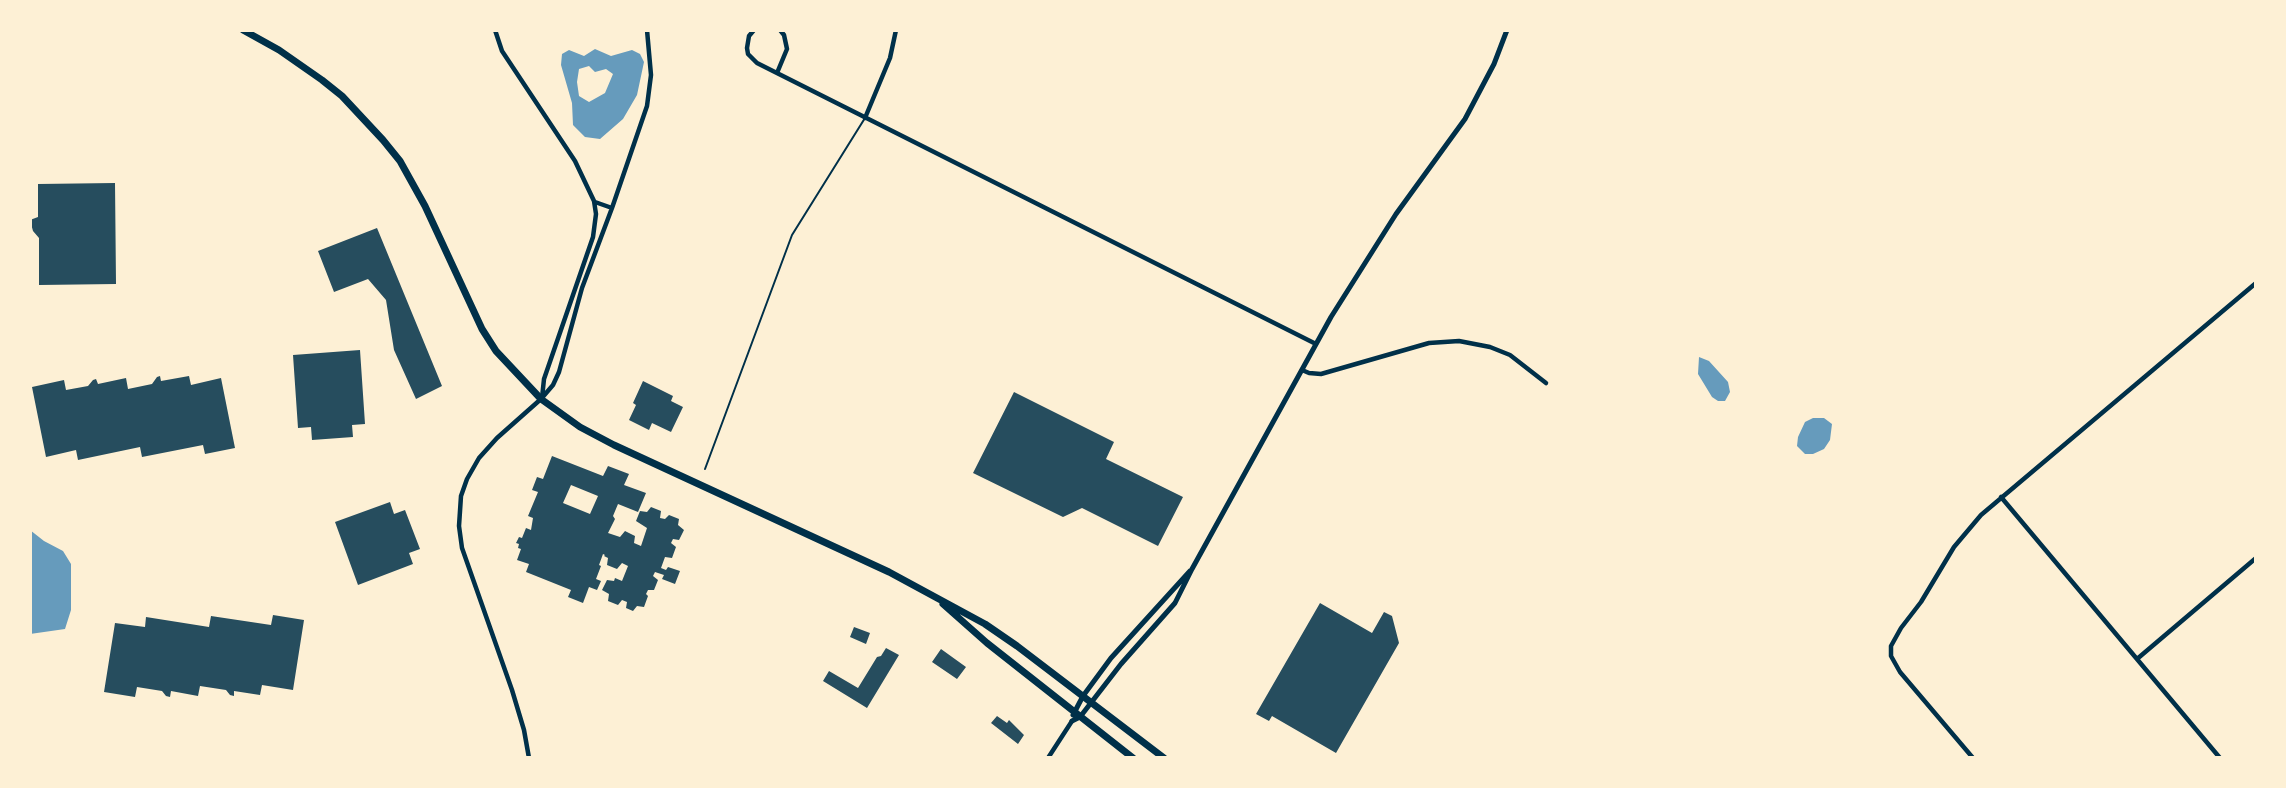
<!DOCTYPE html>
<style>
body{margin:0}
#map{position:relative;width:2286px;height:788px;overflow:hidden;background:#fdf0d5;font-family:Roboto,sans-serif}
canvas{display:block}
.frame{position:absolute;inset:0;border:32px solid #fdf0d5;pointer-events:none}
</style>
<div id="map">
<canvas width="2286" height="788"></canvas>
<div class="frame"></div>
</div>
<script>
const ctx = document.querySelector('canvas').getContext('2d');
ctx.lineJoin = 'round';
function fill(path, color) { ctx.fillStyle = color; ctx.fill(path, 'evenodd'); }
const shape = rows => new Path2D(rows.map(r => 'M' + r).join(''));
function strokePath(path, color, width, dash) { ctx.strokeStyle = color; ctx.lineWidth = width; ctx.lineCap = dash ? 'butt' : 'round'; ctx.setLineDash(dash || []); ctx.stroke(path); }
fill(shape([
 [595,49,611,56,632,50,640,54,644,62,637,95,623,119,600,139,585,137,573,125,572,103,561,65,562,54,569,50,584,56],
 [589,66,595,72,606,69,613,74,605,93,589,102,579,96,577,82,579,69],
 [1699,357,1709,361,1728,382,1730,392,1725,401,1718,401,1712,397,1698,374],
 [1813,418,1824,418,1832,424,1830,440,1824,449,1813,454,1805,454,1797,446,1798,437,1805,422],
 [30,530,44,541,63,551,71,564,71,610,65,629,30,634]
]), '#669bbc');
fill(shape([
 [115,183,116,284,39,285,39,238,33,231,30,220,38,217,38,184],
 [377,228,442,386,416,399,394,350,386,300,368,279,334,292,318,251],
 [360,350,365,424,352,425,353,437,312,440,311,427,298,428,293,355],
 [160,376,161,381,189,376,191,385,221,378,235,448,205,454,203,445,142,457,140,447,78,460,76,450,46,457,32,387,64,380,66,390,88,386,93,380,96,379,98,384,126,378,128,389,152,384,157,377],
 [643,381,673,396,671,401,683,407,671,432,652,423,649,430,629,420,636,405,633,403],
 [1014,392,1114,442,1106,459,1183,497,1158,546,1082,508,1063,517,973,473],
 [552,456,603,476,608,466,629,474,624,485,646,493,638,512,618,504,613,516,615,519,608,533,620,537,625,531,635,536,634,543,641,546,647,528,636,521,640,511,647,512,651,507,661,511,660,518,665,519,669,515,679,519,678,525,684,530,679,540,673,539,671,543,676,547,672,558,665,557,661,568,666,570,668,567,680,571,675,584,662,579,664,575,655,572,653,576,658,580,654,590,648,590,646,594,648,596,644,607,637,606,633,611,626,608,627,602,622,600,618,605,608,601,609,594,602,590,607,580,614,581,615,578,622,581,628,566,622,563,617,569,607,565,608,558,604,556,605,555,603,554,599,565,601,566,596,579,601,581,597,590,589,587,583,603,568,597,571,590,526,572,529,564,517,560,521,549,518,548,519,544,516,543,519,537,522,538,526,528,531,530,533,518,528,516,538,492,532,490,537,477,543,479],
 [571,485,598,496,590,514,563,503],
 [390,502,394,514,405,510,420,549,409,553,413,564,358,585,335,522],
 [1320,603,1372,633,1384,612,1392,616,1399,643,1336,753,1272,716,1269,721,1256,714],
 [273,615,304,620,293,690,262,685,260,695,234,691,234,696,230,695,226,690,200,686,198,696,171,691,170,697,166,696,162,691,137,687,135,697,104,692,115,623,145,627,146,617,209,627,211,616,271,625],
 [854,627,870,633,866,644,850,637],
 [886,648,899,655,867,708,823,681,829,671,858,688,877,657,881,656],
 [941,649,966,667,957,679,932,662],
 [997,716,1007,723,1009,720,1024,735,1018,744,991,723]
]), '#264d5e');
strokePath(shape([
 [705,469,792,235,865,118]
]), '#003049', 2);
strokePath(shape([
 [495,30,502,51,575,161,594,201,596,214,593,237,544,379,542,398],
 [754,30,749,36,747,48,748,54,757,63,1316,344],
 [777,73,787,49,784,35,780,30],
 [865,118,890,58,896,30],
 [595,202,612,208],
 [1302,370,1309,373,1321,374,1429,343,1459,341,1490,347,1510,355,1546,383],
 [2001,497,2220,758],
 [2137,659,2256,558],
 [529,758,524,730,512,690,462,548,459,526,461,496,467,479,479,458,497,438,541,399,553,385,559,372,582,288,612,208,647,106,651,75,647,30],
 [1048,758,1072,721],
 [1973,758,1900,672,1891,656,1891,646,1901,628,1921,602,1954,547,1981,515,2256,283]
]), '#003049', 4.5);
strokePath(shape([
 [1073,715,1083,696,1111,658,1190,571],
 [1072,721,1080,717,1121,664,1175,603,1192,569,1331,317,1396,214,1465,119,1494,64,1507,30]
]), '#003049', 5);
strokePath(shape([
 [243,30,279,50,322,80,342,96,383,140,400,161,425,206,482,329,496,351,541,399,580,427,614,445,889,572,985,624,1017,646,1164,758],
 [943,604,987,643,1133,758]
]), '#003049', 7);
</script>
